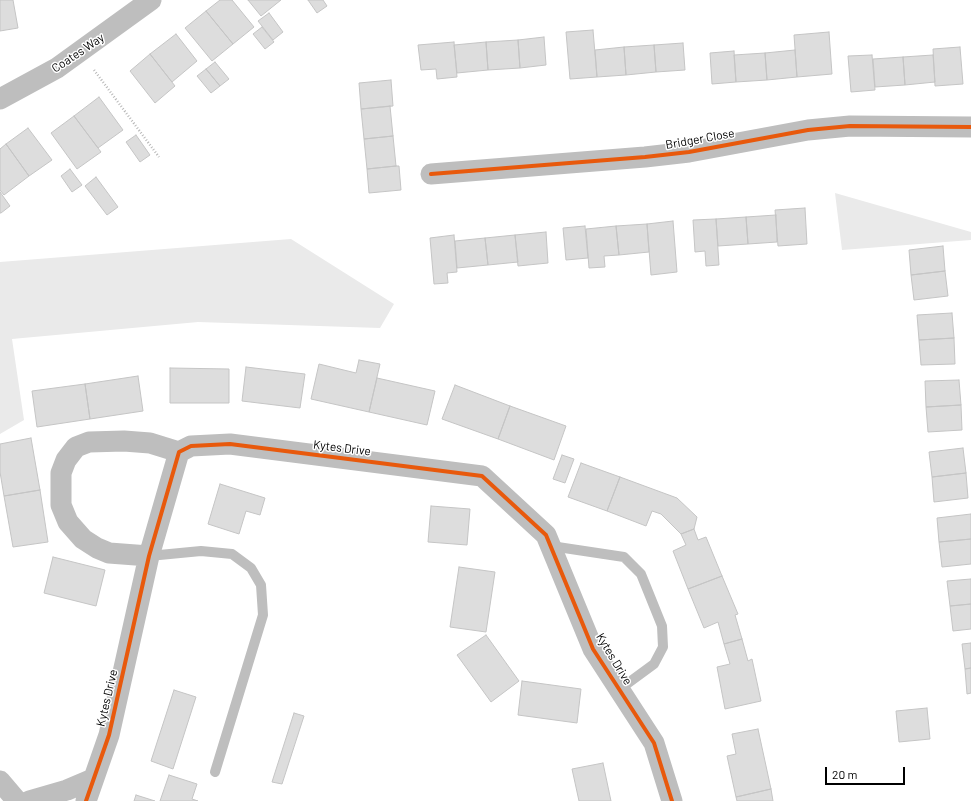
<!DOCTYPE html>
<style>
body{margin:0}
#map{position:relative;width:971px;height:801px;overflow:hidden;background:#fff;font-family:Barlow,sans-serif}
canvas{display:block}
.scale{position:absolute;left:825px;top:767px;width:80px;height:18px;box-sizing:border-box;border:2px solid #000;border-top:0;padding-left:5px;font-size:12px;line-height:14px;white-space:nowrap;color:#000;-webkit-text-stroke:3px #fff;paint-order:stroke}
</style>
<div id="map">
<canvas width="971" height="801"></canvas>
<div class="scale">20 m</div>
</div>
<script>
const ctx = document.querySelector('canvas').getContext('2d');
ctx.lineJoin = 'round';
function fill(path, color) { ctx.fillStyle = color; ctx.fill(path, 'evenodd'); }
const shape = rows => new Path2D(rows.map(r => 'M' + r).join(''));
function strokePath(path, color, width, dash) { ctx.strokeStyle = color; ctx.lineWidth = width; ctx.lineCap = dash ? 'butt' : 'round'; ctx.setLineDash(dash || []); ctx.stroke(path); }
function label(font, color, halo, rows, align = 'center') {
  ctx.font = font + ' Barlow,sans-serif'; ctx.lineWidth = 3; ctx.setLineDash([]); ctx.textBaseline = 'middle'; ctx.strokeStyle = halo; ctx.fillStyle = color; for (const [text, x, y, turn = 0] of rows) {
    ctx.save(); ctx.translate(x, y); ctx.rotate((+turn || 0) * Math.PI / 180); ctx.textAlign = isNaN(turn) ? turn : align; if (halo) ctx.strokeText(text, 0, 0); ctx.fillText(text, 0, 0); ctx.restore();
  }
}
fill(shape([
 [835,193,971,232,971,240,842,250],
 [291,239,394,304,380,328,198,322,12,339,24,420,0,434,0,262]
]), '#eaeaea');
const building = shape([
 [0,0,13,0,18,28,0,31,0,0],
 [220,0,232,0,254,27,233,44,206,11,220,0],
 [248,0,281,0,261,16,248,0],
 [308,0,323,0,327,6,317,13,308,0],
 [206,11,233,44,212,61,185,28,206,11],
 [269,13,283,32,273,40,258,21,269,13],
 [262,27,274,42,265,49,253,34,262,27],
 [593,30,597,77,570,79,566,32,593,30],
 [829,32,832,74,797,77,794,35,829,32],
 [176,34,197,61,172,82,150,54,176,34],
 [544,37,546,65,520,68,518,40,544,37],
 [518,40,520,68,488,70,486,42,518,40],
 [454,42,457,77,437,79,436,69,421,70,418,45,454,42],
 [486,42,488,70,457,73,454,45,486,42],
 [683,43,685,70,656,72,654,45,683,43],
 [654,45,656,72,626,75,624,47,654,45],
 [624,47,626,75,597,77,595,50,624,47],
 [960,47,963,84,935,86,933,49,960,47],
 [795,50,797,77,767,80,765,53,795,50],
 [734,51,736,82,712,84,710,53,734,51],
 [765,53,767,80,736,82,734,55,765,53],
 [150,54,175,86,155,103,130,71,150,54],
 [872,55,875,90,851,92,848,56,872,55],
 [933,55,935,82,905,85,903,57,933,55],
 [903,57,905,85,875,87,873,59,903,57],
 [215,62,229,79,220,86,206,69,215,62],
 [206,69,220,86,211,93,197,76,206,69],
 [391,80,393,106,361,109,359,83,391,80],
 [99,97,123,130,98,148,74,116,99,97],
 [390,106,393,136,364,139,361,109,390,106],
 [74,116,101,152,77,169,51,133,74,116],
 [28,128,52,160,29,176,6,144,28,128],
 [136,135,150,155,140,162,126,142,136,135],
 [393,136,396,166,367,169,364,139,393,136],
 [6,144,29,176,4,195,0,190,0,149,6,144],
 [396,166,399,166,401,190,369,193,367,169,396,166],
 [70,169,82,185,72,192,61,176,70,169],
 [96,177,118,207,107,215,85,186,96,177],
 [0,192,10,206,1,213,0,213,0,192],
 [805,208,807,244,778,246,775,210,805,208],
 [776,215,777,242,748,244,746,217,776,215],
 [746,217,748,244,718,246,716,219,746,217],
 [716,219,719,265,706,266,705,251,695,252,693,220,716,219],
 [673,221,677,272,651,275,647,224,673,221],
 [647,224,649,252,619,255,616,226,647,224],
 [585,226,588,258,566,260,563,228,585,226],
 [616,226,619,255,604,256,605,267,589,268,586,229,616,226],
 [546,232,548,263,518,266,515,235,546,232],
 [454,235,457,272,447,273,448,283,434,284,430,238,454,235],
 [515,235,518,262,488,265,485,238,515,235],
 [485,238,488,265,457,268,455,241,485,238],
 [943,246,945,271,911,275,909,250,943,246],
 [945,271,948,296,914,300,911,275,945,271],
 [952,313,954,338,919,340,917,315,952,313],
 [954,338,955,364,921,365,919,340,954,338],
 [359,360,380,364,369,412,311,399,319,364,356,373,359,360],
 [246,367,305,374,300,408,242,401,246,367],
 [170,368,229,369,229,403,170,403,170,368],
 [138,376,143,411,90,419,85,384,138,376],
 [377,378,435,391,427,425,369,412,377,378],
 [959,380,961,405,926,407,925,381,959,380],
 [85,384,90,419,37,427,32,391,85,384],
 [455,385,510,406,498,439,442,419,455,385],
 [961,405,962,430,928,432,926,407,961,405],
 [510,406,566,426,554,460,498,439,510,406],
 [31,438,40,490,4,496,0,472,0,444,31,438],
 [963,448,966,473,932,477,929,452,963,448],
 [562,455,574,459,565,483,553,479,562,455],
 [581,463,620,477,607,511,568,497,581,463],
 [966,473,968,498,934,502,932,477,966,473],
 [620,477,677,498,697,517,694,529,681,534,661,514,652,511,646,526,607,511,620,477],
 [220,484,265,498,260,515,246,511,239,534,208,524,220,484],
 [40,490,48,542,13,547,4,496,40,490],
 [431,506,470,509,467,545,428,542,431,506],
 [971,514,971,539,939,542,937,518,971,514],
 [694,529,698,540,706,537,722,576,688,589,673,551,686,545,681,534,694,529],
 [971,539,971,564,942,567,939,542,971,539],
 [53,557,105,570,96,606,44,593,53,557],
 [459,567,495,572,486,632,450,627,459,567],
 [722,576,738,614,735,615,742,639,724,644,718,622,704,628,688,589,722,576],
 [971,579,971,604,950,606,947,581,971,579],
 [971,604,971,629,953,631,950,606,971,604],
 [486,635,519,681,491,702,457,655,486,635],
 [742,639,748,661,752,659,761,701,725,709,717,667,730,664,724,644,742,639],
 [971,643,971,668,965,669,962,644,971,643],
 [971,668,971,693,967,694,965,669,971,668],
 [522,681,581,689,577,723,518,715,522,681],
 [174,690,196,697,173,769,151,761,174,690],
 [927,708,930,739,899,742,896,711,927,708],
 [294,713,304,716,282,784,272,782,294,713],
 [758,729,771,789,736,797,727,756,736,754,732,734,758,729],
 [603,763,611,801,579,801,572,769,603,763],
 [169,775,197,784,192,799,198,801,160,801,169,775],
 [771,789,773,801,737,801,736,797,771,789],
 [136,795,155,801,134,801,136,795]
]);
fill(building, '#ddd');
strokePath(building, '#c5c5c5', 1);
strokePath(shape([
 [94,70,159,157]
]), '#b8b8b8', 2.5, [1, 2]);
strokePath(shape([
 [551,546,624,557,641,574,662,626,663,647,654,664,620,689],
 [149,556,201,551,232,554,251,568,261,585,263,615,215,772]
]), '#bebebe', 10);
strokePath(shape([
 [0,99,57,68,151,0],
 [431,174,645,157,689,152,808,130,850,126,971,127],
 [149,556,109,553,97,548,83,539,68,522,61,505,61,473,66,460,76,447,89,442,124,441,150,443,179,452],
 [0,781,17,801],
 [29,801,67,790,93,779],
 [86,801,109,735,149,556,179,452,191,446,230,444,482,476,546,535,593,649,654,743,672,801]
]), '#bebebe', 21);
strokePath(shape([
 [431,174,645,157,689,152,808,130,850,126,971,127],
 [86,801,109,735,149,556,179,452,191,446,230,444,482,476,546,535,593,649,654,743,672,801]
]), '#e8590c', 4);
label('12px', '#000', '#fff', [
 ["Coates Way",78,53,-34],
 ["Bridger Close",700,139,-10],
 ["Kytes Drive",342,448,7],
 ["Kytes Drive",614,659,59],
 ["Kytes Drive",107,698,-77]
]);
</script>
